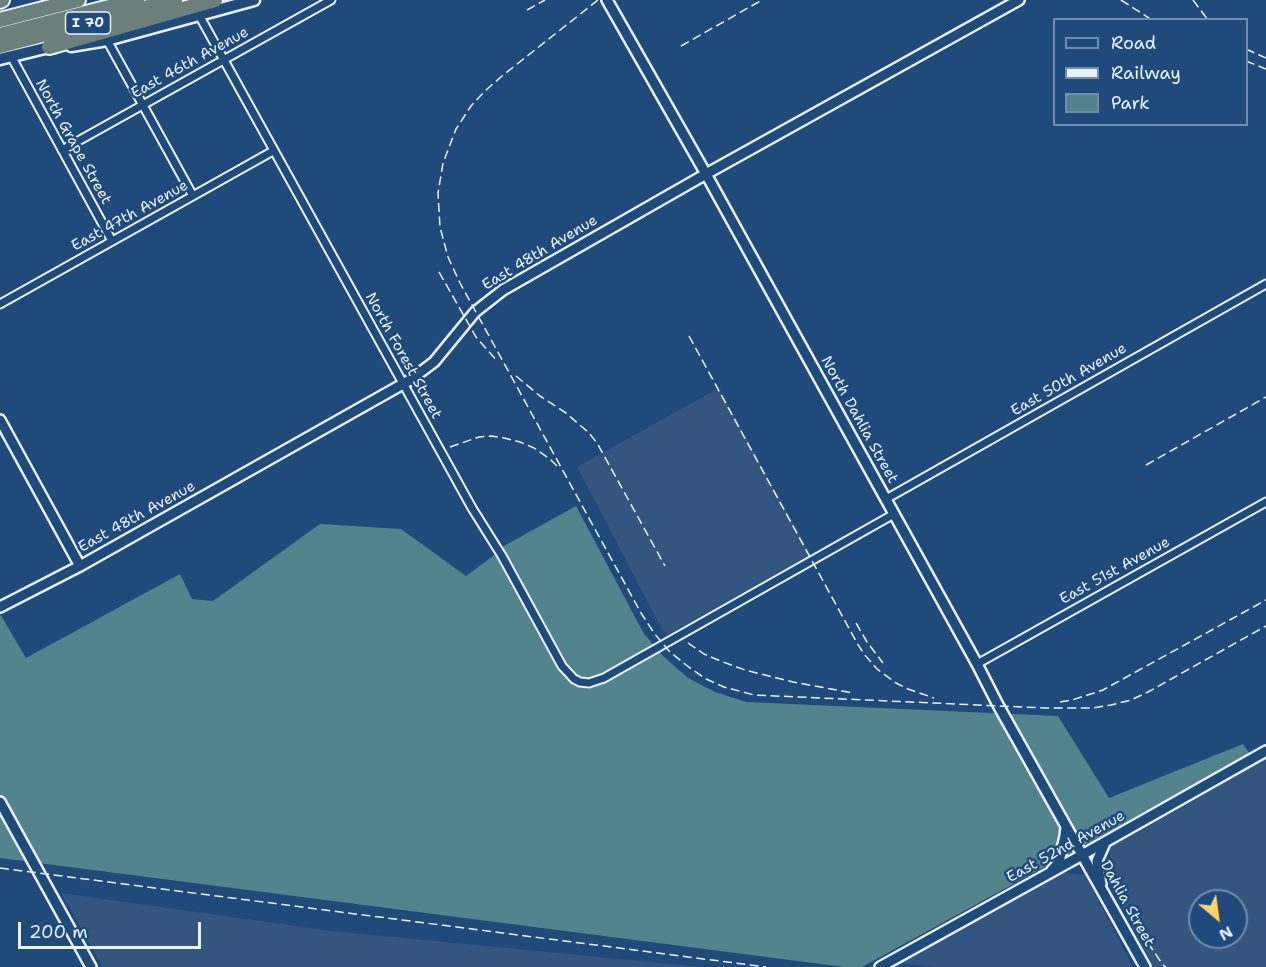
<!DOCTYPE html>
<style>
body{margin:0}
#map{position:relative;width:1266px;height:967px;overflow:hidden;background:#1f4a7a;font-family:"Shantell Sans",sans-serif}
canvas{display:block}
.legend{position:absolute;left:1053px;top:18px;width:195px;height:108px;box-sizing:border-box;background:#1f4a7a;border:2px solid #6f8dac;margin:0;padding:8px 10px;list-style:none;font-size:18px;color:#e8f1f8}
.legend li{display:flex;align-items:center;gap:12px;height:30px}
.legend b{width:30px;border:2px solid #6f8dac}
.north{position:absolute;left:1188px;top:889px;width:60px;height:60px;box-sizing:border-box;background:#1f4a7a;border:2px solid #6f8dac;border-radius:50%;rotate:151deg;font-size:16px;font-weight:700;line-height:24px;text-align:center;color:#e8f1f8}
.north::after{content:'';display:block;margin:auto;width:21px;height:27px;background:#ffd166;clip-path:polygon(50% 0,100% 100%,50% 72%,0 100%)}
.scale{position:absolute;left:18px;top:922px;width:183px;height:27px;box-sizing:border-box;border:3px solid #e8f1f8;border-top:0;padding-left:8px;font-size:18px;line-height:21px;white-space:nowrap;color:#e8f1f8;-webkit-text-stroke:4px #1f4a7a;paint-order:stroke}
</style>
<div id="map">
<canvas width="1266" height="967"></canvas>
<ul class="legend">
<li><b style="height:8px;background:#1f4a7a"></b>Road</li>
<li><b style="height:8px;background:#e8f1f8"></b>Railway</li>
<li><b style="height:16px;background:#53848e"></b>Park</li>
</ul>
<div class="north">N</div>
<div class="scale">200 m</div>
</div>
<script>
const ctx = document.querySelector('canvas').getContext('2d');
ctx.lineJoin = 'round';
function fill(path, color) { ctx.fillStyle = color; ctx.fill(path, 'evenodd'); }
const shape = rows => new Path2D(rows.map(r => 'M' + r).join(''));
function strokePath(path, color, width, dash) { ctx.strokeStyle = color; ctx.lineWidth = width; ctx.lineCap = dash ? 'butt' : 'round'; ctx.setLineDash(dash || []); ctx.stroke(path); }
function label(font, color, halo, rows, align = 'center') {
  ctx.font = font + ' "Shantell Sans",sans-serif'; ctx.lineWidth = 5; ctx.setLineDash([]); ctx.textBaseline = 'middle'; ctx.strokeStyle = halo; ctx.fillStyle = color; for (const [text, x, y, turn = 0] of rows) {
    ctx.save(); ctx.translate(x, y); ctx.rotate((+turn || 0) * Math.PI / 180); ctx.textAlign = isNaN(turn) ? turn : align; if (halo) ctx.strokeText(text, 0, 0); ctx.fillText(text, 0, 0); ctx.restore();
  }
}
fill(shape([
 [719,388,811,555,667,635,662,629,577,467],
 [1266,756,1266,967,1153,967,1110,885,1110,844],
 [1200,901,1236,901,1236,937,1200,937],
 [1060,872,1085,875,1133,967,935,967,897,963],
 [61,893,332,931,702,967,103,967]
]), '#34557e');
fill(shape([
 [576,506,644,634,664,657,688,678,715,692,746,702,1058,716,1109,798,1243,744,1250,754,862,967,844,967,0,858,0,614,26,658,180,574,192,599,213,601,320,524,401,529,466,576,493,556,502,547]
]), '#53848e');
const minor = shape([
 [199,15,472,508,502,556,562,666,574,679,580,682,589,683,604,678,894,514],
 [107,40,193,196],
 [11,56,112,241],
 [62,150,331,0],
 [0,304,273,151],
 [886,499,1266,284],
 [977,664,1266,502]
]);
const tertiary = shape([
 [607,0,706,174,977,664,998,705,1145,967],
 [0,420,80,566],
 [0,607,80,566,410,380,434,362,475,312,503,290,706,174,1019,0],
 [0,802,91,967],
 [1052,870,1059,862,1065,836,1066,827],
 [1101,884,1097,861,1105,843],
 [880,967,1082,855,1266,751]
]);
const secondary = shape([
 [71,46,107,40,254,0],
 [0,59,49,47,55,47]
]);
const motorway = shape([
 [0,1,2,0],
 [0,20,78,0],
 [0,35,137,0],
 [0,46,175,0],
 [49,47,215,0]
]);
strokePath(minor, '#e8f1f8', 11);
strokePath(tertiary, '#e8f1f8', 14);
strokePath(secondary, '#e8f1f8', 15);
strokePath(motorway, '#e8f1f8', 18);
strokePath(minor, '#1f4a7a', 7);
strokePath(tertiary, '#1f4a7a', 9);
strokePath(secondary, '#1f4a7a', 10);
strokePath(motorway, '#6b7f7c', 14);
strokePath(shape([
 [598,0,502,76,485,91,471,106,456,129,443,163,438,193,440,227,448,257,460,283,641,613,654,633,669,651,686,665,706,679,724,687,754,695,1045,708,1093,708,1111,705,1131,700,1148,692,1266,626],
 [1121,0,1152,20],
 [1193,0,1208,20],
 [527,10,545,0],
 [681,46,762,0],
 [1246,49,1266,58],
 [1246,61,1266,69],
 [439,272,476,337,498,362],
 [689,336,857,643,864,654,877,669,896,683,908,689,934,698],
 [516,376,540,396,566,413,589,433,597,443,665,566],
 [450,447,479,437,491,436,504,438,520,442,534,448,550,459,557,466],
 [1146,465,1266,397],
 [856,623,867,642,883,663],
 [688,643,704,654,723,662,745,670,793,682,853,693],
 [1060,702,1072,700,1103,690,1266,600],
 [0,868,766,967],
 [1125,909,1163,965,1166,967]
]), '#e8f1f8', 1.5, [9, 4.5]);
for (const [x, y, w] of [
 [88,23,45]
]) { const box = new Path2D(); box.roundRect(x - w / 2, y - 11, w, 22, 4.5); ctx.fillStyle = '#1f4a7a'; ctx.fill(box); strokePath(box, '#e8f1f8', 1.5); }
label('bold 14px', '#e8f1f8', null, [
 ["I 70",88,23]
]);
label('15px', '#e8f1f8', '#1f4a7a', [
 ["East 46th Avenue",190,63,-29],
 ["North Grape Street",73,142,61],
 ["East 47th Avenue",130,216,-29],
 ["East 48th Avenue",540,253,-31],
 ["North Forest Street",403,356,61],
 ["East 50th Avenue",1069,380,-30],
 ["North Dahlia Street",859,420,61],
 ["East 48th Avenue",137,517,-29],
 ["East 51st Avenue",1115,571,-29],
 ["East 52nd Avenue",1066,847,-29],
 ["Dahlia Street",1127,904,61]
]);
</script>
